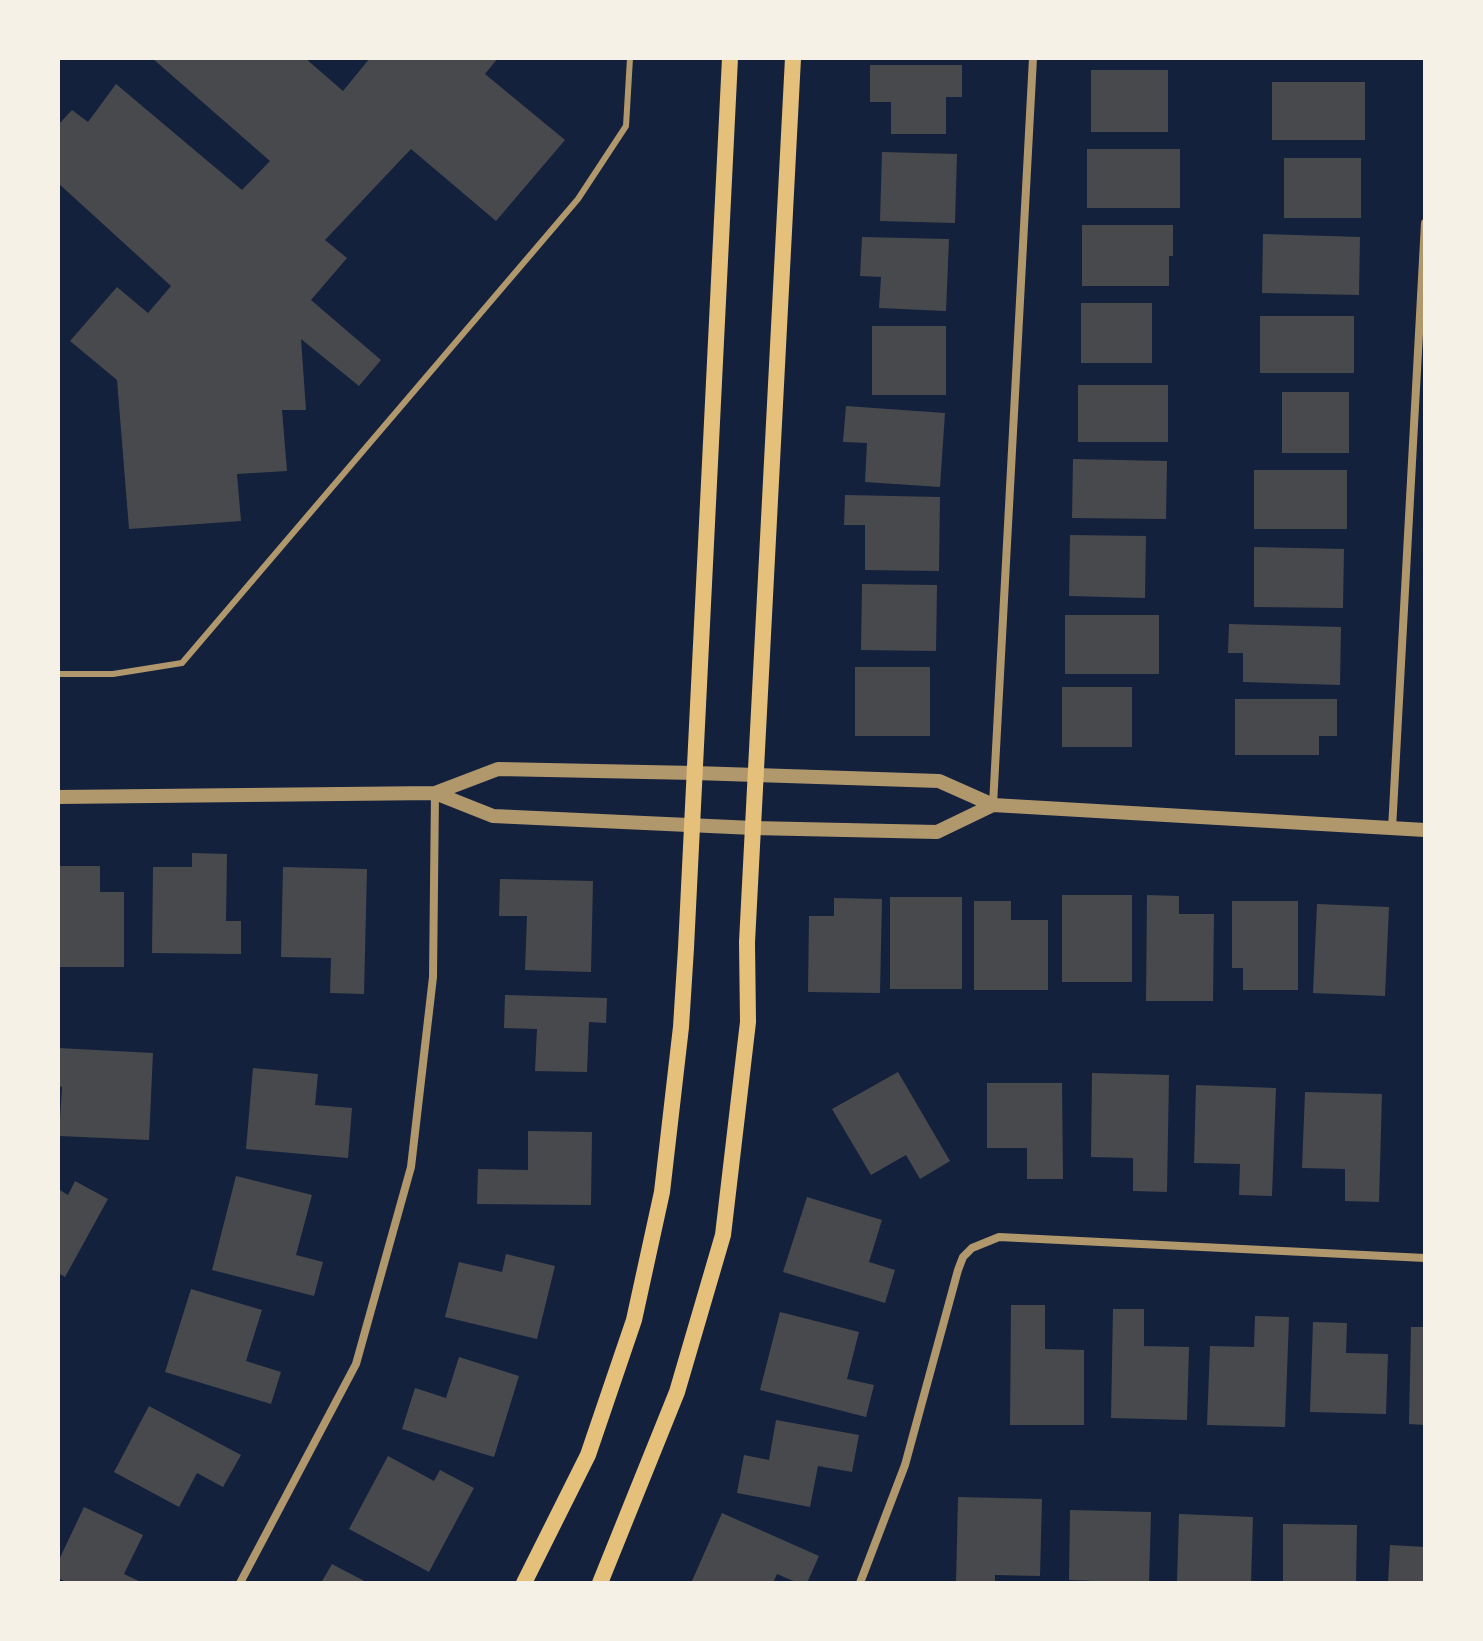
<!DOCTYPE html>
<style>
body{margin:0}
#map{position:relative;width:1483px;height:1641px;overflow:hidden;background:#14213d;font-family:"DM Sans",sans-serif}
canvas{display:block}
.frame{position:absolute;inset:0;border:60px solid #f6f1e7;pointer-events:none}
</style>
<div id="map">
<canvas width="1483" height="1641"></canvas>
<div class="frame"></div>
</div>
<script>
const ctx = document.querySelector('canvas').getContext('2d');
ctx.lineJoin = 'round';
function fill(path, color) { ctx.fillStyle = color; ctx.fill(path, 'evenodd'); }
const shape = rows => new Path2D(rows.map(r => 'M' + r).join(''));
function strokePath(path, color, width, dash) { ctx.strokeStyle = color; ctx.lineWidth = width; ctx.lineCap = dash ? 'butt' : 'round'; ctx.setLineDash(dash || []); ctx.stroke(path); }
fill(shape([
 [152,58,305,58,343,91,370,58,498,58,485,74,565,140,496,221,411,149,325,240,347,258,311,300,381,360,359,386,301,339,306,410,282,410,287,471,237,474,241,521,129,529,117,380,70,341,117,287,148,313,171,286,58,183,58,125,72,110,88,122,116,84,242,190,270,161],
 [870,65,962,65,962,97,946,97,946,134,891,134,891,102,870,102],
 [1091,70,1168,70,1168,132,1091,132],
 [1272,82,1365,82,1365,140,1272,140],
 [1087,149,1180,149,1180,208,1087,208],
 [882,152,957,154,955,223,880,221],
 [1284,158,1361,158,1361,218,1284,218],
 [1082,225,1173,225,1173,256,1169,256,1169,286,1082,286],
 [1263,234,1360,237,1359,295,1262,293],
 [862,237,949,239,946,311,879,308,881,277,860,276],
 [1081,303,1152,303,1152,363,1081,363],
 [1260,316,1354,316,1354,373,1260,373],
 [872,326,946,326,946,395,872,395],
 [1078,385,1168,385,1168,442,1078,442],
 [1282,392,1349,392,1349,453,1282,453],
 [846,406,945,413,940,487,865,482,867,443,843,442],
 [1073,459,1167,461,1166,519,1072,518],
 [1254,470,1347,470,1347,529,1254,529],
 [845,495,940,497,939,571,865,570,865,525,844,525],
 [1070,535,1146,536,1145,598,1069,596],
 [1254,547,1344,549,1343,608,1254,607],
 [862,584,937,585,936,651,861,650],
 [1065,615,1159,615,1159,674,1065,674],
 [1229,624,1341,627,1340,685,1243,682,1243,653,1228,653],
 [855,667,930,667,930,736,855,736],
 [1062,687,1132,687,1132,747,1062,747],
 [1235,699,1337,699,1337,736,1319,736,1319,755,1235,755],
 [192,853,227,854,226,921,241,921,241,954,152,953,153,867,192,867],
 [58,866,100,866,100,892,124,892,124,967,58,967],
 [283,867,367,869,364,994,330,993,331,958,281,957],
 [500,879,593,881,591,972,525,970,527,916,499,916],
 [1062,895,1132,895,1132,982,1062,982],
 [1147,895,1179,896,1179,914,1214,914,1213,1001,1146,1001],
 [890,897,962,897,962,989,890,989],
 [834,898,882,899,880,993,808,992,809,916,834,916],
 [974,901,1011,901,1011,920,1048,920,1048,990,974,990],
 [1232,901,1298,901,1298,990,1243,990,1243,968,1232,968],
 [1317,904,1389,907,1385,996,1313,993],
 [505,995,607,998,606,1023,589,1022,587,1072,535,1071,537,1029,504,1028],
 [58,1048,153,1053,149,1140,59,1136,62,1087,58,1086],
 [253,1068,318,1074,315,1105,352,1108,348,1158,246,1149],
 [898,1072,950,1161,920,1179,906,1155,871,1175,832,1109],
 [1092,1073,1169,1075,1167,1192,1133,1191,1133,1158,1091,1157],
 [987,1083,1062,1083,1063,1179,1027,1179,1027,1148,987,1148],
 [1196,1085,1276,1088,1272,1196,1239,1195,1240,1164,1194,1163],
 [1305,1092,1382,1094,1379,1202,1345,1201,1345,1169,1302,1168],
 [528,1131,592,1132,591,1205,477,1204,478,1169,528,1170],
 [236,1176,312,1195,296,1255,323,1262,314,1296,212,1270],
 [75,1181,108,1199,65,1277,58,1273,58,1189,68,1195],
 [807,1197,882,1220,869,1262,895,1270,885,1303,783,1272],
 [506,1254,555,1266,537,1339,445,1317,459,1262,502,1272],
 [191,1289,262,1310,246,1361,281,1372,271,1404,165,1372],
 [1011,1305,1045,1305,1045,1349,1084,1350,1084,1425,1010,1425],
 [1113,1309,1144,1309,1144,1346,1189,1347,1187,1420,1111,1418],
 [780,1312,859,1332,847,1379,874,1385,866,1417,760,1390],
 [1255,1316,1289,1317,1285,1427,1207,1425,1210,1346,1254,1347],
 [1313,1322,1347,1323,1346,1353,1388,1354,1386,1414,1310,1412],
 [1411,1327,1425,1327,1425,1425,1409,1424],
 [459,1357,519,1376,494,1457,402,1429,415,1388,446,1398],
 [149,1406,241,1455,223,1487,197,1473,179,1507,114,1472],
 [776,1420,859,1435,852,1472,818,1466,810,1507,737,1493,744,1455,769,1460],
 [388,1456,434,1481,440,1470,474,1488,429,1572,349,1529],
 [958,1497,1042,1499,1040,1576,995,1575,995,1583,956,1583],
 [84,1507,143,1535,124,1574,143,1583,68,1583,58,1578,58,1562],
 [1070,1510,1151,1512,1149,1583,1069,1580],
 [722,1513,819,1556,807,1583,798,1583,777,1574,773,1583,692,1581],
 [1179,1514,1253,1517,1251,1583,1177,1583],
 [1283,1524,1357,1525,1356,1583,1283,1583],
 [1390,1545,1425,1547,1425,1583,1388,1583],
 [332,1564,368,1583,321,1583]
]), '#48494c');
strokePath(shape([
 [58,674,113,674,182,663,578,199,626,126,630,58]
]), '#b1986c', 6);
strokePath(shape([
 [993,805,1033,58],
 [1392,829,1425,223],
 [240,1583,356,1364,411,1167,433,977,435,793],
 [860,1583,905,1465,958,1270,963,1257,972,1248,999,1237,1425,1258]
]), '#b1986c', 8);
strokePath(shape([
 [435,793,493,816,753,828,937,832,993,805],
 [58,797,435,793,498,769,695,773,939,781,993,805,1425,830]
]), '#b1986c', 14);
strokePath(shape([
 [524,1583,588,1455,634,1320,662,1192,681,1027,686,948,730,58],
 [600,1583,677,1392,723,1235,748,1022,747,942,793,58]
]), '#e5c07b', 16);
</script>
